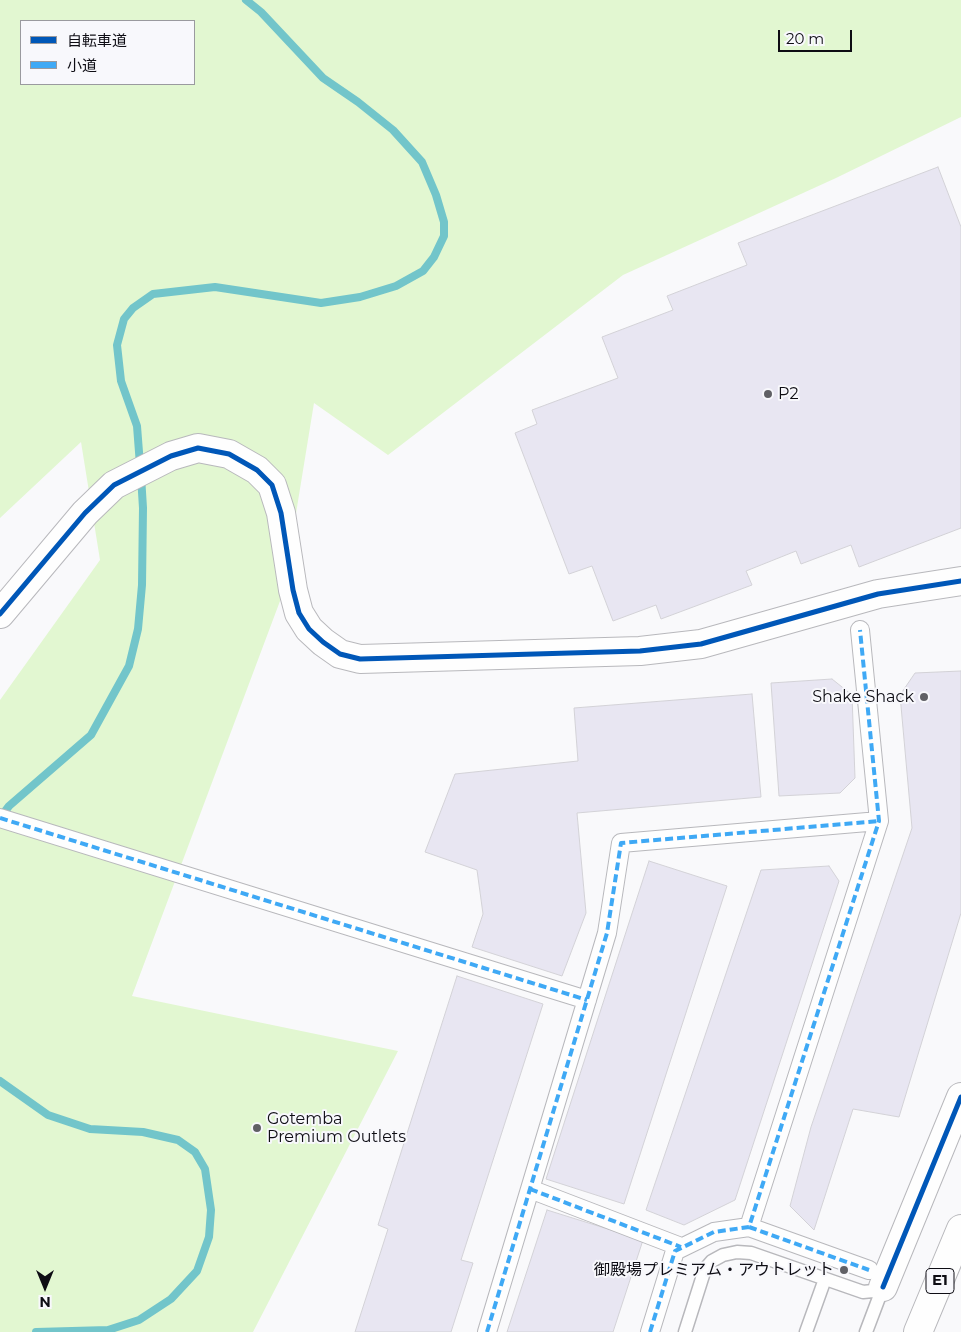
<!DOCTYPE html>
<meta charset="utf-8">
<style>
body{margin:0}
#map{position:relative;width:961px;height:1332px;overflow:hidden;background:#f9f9fb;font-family:Montserrat,"Noto Sans JP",sans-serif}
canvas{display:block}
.legend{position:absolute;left:20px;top:20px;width:175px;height:65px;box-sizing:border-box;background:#f8f8fc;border:1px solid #9a9a9f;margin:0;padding:6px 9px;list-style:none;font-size:15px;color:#0e0d14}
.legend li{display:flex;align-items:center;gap:10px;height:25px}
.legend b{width:25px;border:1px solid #9a9a9f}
.north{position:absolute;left:20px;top:1262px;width:50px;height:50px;-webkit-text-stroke:4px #f8f8fc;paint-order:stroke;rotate:180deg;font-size:14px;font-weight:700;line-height:20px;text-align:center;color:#0e0d14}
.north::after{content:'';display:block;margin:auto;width:18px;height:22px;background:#0e0d14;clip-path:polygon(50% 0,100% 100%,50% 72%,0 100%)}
.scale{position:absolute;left:778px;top:30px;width:74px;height:22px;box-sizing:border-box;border:2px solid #0e0d14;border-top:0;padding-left:6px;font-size:15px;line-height:18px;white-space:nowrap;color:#0e0d14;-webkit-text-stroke:4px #f8f8fc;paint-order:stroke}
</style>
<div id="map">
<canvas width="961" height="1332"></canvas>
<ul class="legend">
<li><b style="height:6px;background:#0057b8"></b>自転車道</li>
<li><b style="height:6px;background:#3fa9f5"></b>小道</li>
</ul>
<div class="north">N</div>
<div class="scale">20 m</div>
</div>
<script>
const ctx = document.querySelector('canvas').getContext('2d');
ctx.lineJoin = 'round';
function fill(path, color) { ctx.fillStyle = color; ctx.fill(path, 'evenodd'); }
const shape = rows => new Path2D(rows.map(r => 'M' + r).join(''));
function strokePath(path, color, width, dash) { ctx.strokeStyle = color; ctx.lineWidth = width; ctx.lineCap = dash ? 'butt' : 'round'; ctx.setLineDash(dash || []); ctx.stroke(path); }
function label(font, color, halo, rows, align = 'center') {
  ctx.font = font + ' Montserrat,"Noto Sans JP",sans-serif'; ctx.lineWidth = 4; ctx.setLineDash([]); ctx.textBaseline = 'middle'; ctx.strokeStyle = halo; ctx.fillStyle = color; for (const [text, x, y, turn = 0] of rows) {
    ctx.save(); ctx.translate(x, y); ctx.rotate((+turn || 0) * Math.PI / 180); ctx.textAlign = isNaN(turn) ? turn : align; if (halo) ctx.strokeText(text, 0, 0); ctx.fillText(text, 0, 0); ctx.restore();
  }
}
fill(shape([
 [0,0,961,0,961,117,836,178,623,275,388,455,314,403,283,593,132,996,398,1051,253,1332,0,1332,0,700,100,560,81,442,0,518],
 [21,21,194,21,194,84,21,84]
]), '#e2f7d1');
strokePath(shape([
 [140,465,137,426,121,381,117,345,124,319,133,308,153,294,215,287,321,303,360,297,396,286,423,271,434,257,444,236,444,222,436,195,422,162,393,130,358,102,323,78,261,12,246,0],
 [0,818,9,806,91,735,129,666,138,629,142,585,143,508,141,476],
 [0,1081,48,1115,90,1129,143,1132,178,1140,195,1152,205,1169,211,1210,209,1237,197,1271,171,1299,139,1320,108,1330,36,1332]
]), '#72c5ca', 8);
const building = shape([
 [938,167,961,227,961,528,859,567,851,545,801,564,796,551,746,571,752,585,661,619,656,605,613,621,592,566,569,574,515,433,537,424,532,410,618,378,602,337,673,310,667,296,747,265,738,243,938,167],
 [961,671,961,913,899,1117,853,1109,814,1230,790,1206,811,1127,912,828,900,695,915,673,961,671],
 [832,679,852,695,855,778,840,793,779,796,771,683,832,679],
 [752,694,761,797,577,813,586,913,562,976,472,947,483,914,477,870,425,852,455,774,578,761,574,708,752,694],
 [649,861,727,886,624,1204,546,1179,649,861],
 [829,866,839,881,735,1200,684,1225,646,1210,761,870,829,866],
 [457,976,543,1004,461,1260,473,1263,451,1332,355,1332,388,1229,378,1225,457,976],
 [547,1210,643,1240,613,1332,507,1332,547,1210]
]);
fill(building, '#e8e6f2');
strokePath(building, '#d3d2d7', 1);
const service = shape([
 [685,1332,705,1269,712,1261,723,1255,737,1252,751,1253,863,1292,873,1291,883,1287],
 [806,1332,825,1279],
 [866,1332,883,1287]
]);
const pedestrian = shape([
 [0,818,587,1000],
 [530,1189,681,1247],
 [749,1227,869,1270],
 [487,1332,607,933,621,843,879,821],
 [650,1332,675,1251,714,1232,749,1227,879,821,860,630]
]);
const tertiary = shape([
 [0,614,85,513,114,485,171,456,198,448,229,454,257,470,272,485,281,513,293,590,299,613,309,629,323,642,340,654,360,659,640,651,701,644,878,594,961,581],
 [883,1287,961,1097]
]);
const motorway = shape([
 [918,1332,961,1229]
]);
strokePath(service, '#b8b8bc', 15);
strokePath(pedestrian, '#b8b8bc', 20);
strokePath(tertiary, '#b8b8bc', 30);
strokePath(motorway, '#b8b8bc', 30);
strokePath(service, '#fefefe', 12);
strokePath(pedestrian, '#fefefe', 18);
strokePath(tertiary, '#fefefe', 28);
strokePath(motorway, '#fefefe', 28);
strokePath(shape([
 [0,818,587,1000],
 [530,1189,681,1247],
 [749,1227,869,1270],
 [487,1332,607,933,621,843,879,821],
 [650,1332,675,1251,714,1232,749,1227,879,821,860,630]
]), '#3fa9f5', 4, [8, 4]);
strokePath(shape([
 [0,614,85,513,114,485,171,456,198,448,229,454,257,470,272,485,281,513,293,590,299,613,309,629,323,642,340,654,360,659,640,651,701,644,878,594,961,581],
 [883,1287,961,1097]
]), '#0057b8', 5);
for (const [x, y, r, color] of [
 [768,394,5,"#606065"],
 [924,697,5,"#606065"],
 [257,1128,5,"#606065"],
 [844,1270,5,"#606065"]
]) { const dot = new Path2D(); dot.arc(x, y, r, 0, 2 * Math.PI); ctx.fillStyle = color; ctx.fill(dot); strokePath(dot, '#f8f8fc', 2); }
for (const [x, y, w] of [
 [940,1281,28]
]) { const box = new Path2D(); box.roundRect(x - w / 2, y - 12.5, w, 25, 4); ctx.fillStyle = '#f8f8fc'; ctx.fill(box); strokePath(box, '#0e0d14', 1); }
label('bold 15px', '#0e0d14', null, [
 ["E1",940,1281]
]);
label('16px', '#0e0d14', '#f8f8fc', [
 ["P2",778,394],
 ["Shake Shack",914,697,"right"],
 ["Gotemba",267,1119],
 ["Premium Outlets",267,1137],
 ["御殿場プレミアム・アウトレット",834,1270,"right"]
], 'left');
</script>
